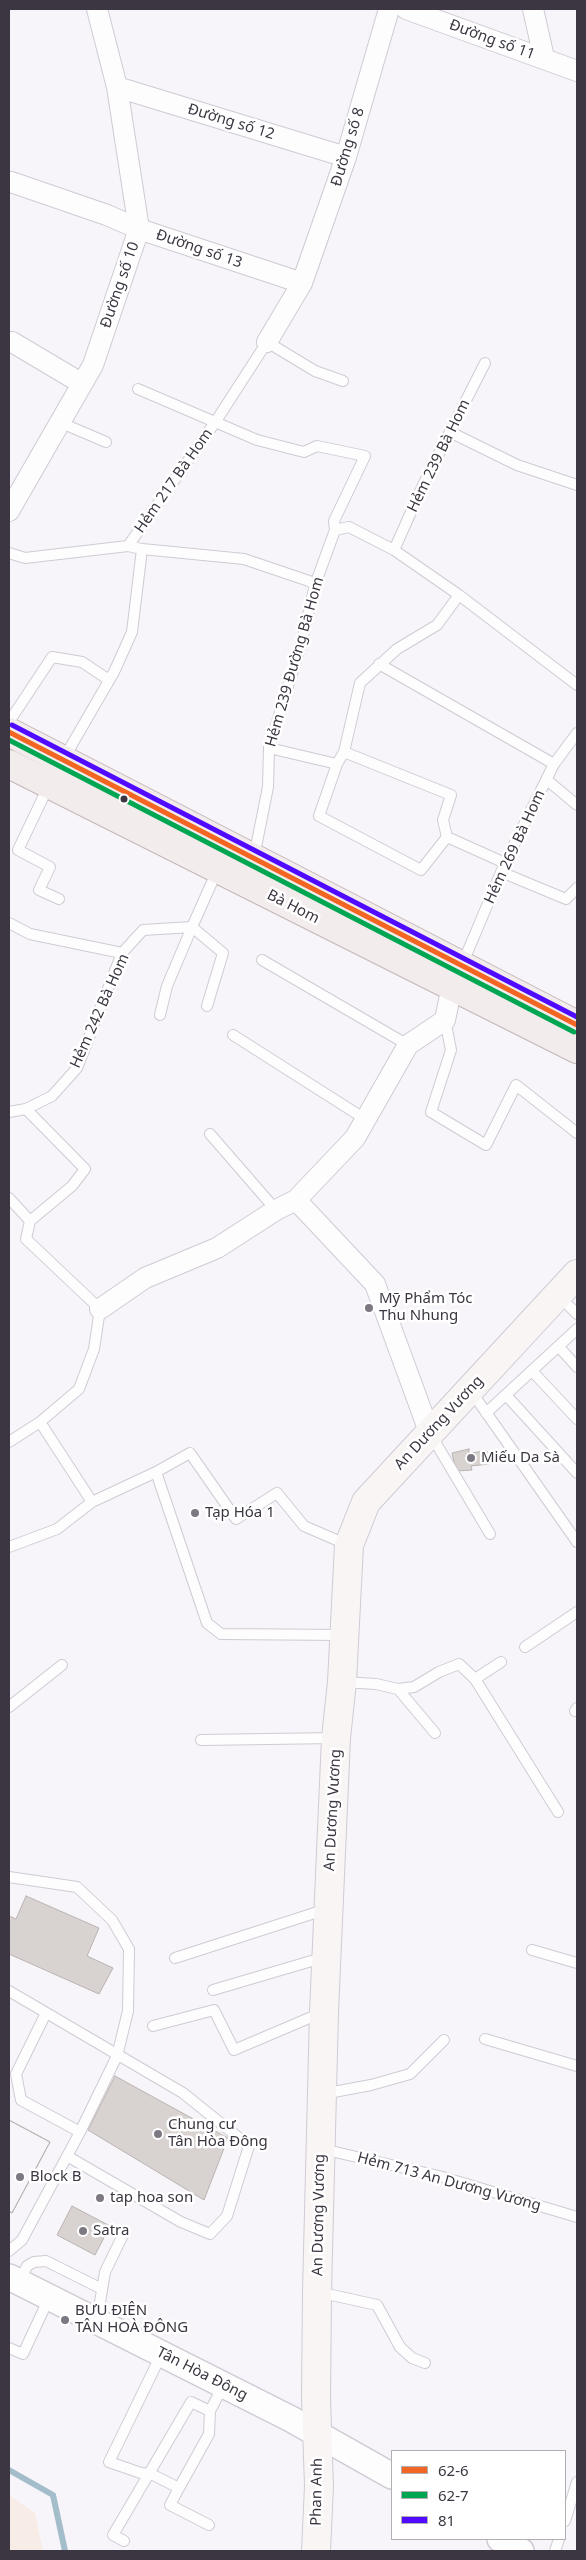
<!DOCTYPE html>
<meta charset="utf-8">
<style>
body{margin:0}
#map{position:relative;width:586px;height:2560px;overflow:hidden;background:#f7f4fa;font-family:"Noto Sans",sans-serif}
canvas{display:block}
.frame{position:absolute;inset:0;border:10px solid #3c3642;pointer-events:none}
.legend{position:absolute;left:391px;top:2450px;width:175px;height:90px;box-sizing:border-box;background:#fff;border:1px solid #b1afb3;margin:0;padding:6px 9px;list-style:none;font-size:15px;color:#3c3642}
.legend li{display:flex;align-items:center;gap:10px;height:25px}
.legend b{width:25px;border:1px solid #b1afb3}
</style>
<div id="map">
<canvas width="586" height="2560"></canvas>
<div class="frame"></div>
<ul class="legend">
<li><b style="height:6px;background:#f26522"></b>62-6</li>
<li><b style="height:6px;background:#00a651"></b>62-7</li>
<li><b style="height:6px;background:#4f0aff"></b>81</li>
</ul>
</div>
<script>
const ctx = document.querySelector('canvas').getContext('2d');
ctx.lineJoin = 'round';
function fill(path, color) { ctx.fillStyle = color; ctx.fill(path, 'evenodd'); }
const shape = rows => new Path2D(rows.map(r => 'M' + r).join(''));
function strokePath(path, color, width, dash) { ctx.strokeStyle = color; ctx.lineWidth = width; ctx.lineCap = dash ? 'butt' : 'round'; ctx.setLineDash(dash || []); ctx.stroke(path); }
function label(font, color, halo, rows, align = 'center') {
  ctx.font = font + ' "Noto Sans",sans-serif'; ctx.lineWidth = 5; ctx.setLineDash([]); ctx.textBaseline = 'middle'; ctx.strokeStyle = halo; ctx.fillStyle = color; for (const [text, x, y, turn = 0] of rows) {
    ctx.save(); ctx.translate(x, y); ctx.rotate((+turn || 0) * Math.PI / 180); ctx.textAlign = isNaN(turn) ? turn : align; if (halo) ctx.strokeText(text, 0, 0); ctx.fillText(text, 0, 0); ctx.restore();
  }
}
fill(shape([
 [9,2495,35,2513,43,2551,9,2551]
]), '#f7ede6');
strokePath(shape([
 [9,2470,53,2495,65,2551]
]), '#a3bdca', 6);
const building = shape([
 [469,1449,469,1453,487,1451,489,1464,471,1466,472,1470,456,1471,452,1453,469,1449],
 [26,1896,99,1928,87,1956,113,1968,99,1994,9,1954,9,1916,16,1919,26,1896],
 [115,2076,228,2138,204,2200,88,2130,115,2076],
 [9,2120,50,2142,12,2213,9,2211,9,2120],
 [9,2120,50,2142,12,2213,9,2211,9,2120],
 [72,2206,110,2226,95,2255,57,2235,72,2206]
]);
fill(building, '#d8d2d0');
strokePath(building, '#b9b4b1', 1);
const service = shape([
 [138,389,257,440,304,452,317,446,365,456,334,521,335,530],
 [59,422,106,442],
 [450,432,517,465,577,485],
 [142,549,244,559,309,581,315,585],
 [394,550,424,483,485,363],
 [9,553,25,558,128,546],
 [379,664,554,764],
 [9,722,52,657,82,662,109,680],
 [269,748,337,764],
 [344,752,451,795,443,820,447,837,505,863],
 [63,760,114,672,132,632,142,549,128,546,216,421,267,342,315,371,343,381],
 [547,780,577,805],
 [49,785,18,850,50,867,39,890,59,899],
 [447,837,421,870,319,816,337,764,344,752,360,683,397,649,437,625,459,595],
 [254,857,268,787,269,748,302,641,315,585,335,530,349,527,394,550,459,595,577,685],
 [501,872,566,899,577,888],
 [9,923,30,934,122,953],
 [262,960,408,1045],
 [462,965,505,863,554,764,577,733],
 [160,1015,167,986,192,927,223,953,207,1006],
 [445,1020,451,1050,431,1112,486,1145,516,1085,577,1133],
 [233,1035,365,1119],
 [9,1112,26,1109,52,1096,77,1068,122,953,143,930,192,927,217,871],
 [210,1134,276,1210],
 [9,1198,30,1221],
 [559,1296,577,1314],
 [559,1347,577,1367],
 [533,1372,577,1419],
 [471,1391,577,1542],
 [506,1395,577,1473],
 [486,1413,577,1329],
 [40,1422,92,1502],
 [431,1435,490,1534],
 [9,1442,40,1422,79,1389,94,1349,100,1309,26,1239,30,1221,72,1186,85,1169,26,1109],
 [156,1472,207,1623,221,1634,343,1635],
 [9,1547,57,1529,92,1502,156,1472,190,1453,236,1519,277,1493,304,1526,348,1545],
 [525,1647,577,1612],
 [475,1679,501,1662],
 [343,1682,376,1684,398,1689,414,1687,439,1672,459,1664,475,1679,558,1812],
 [398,1689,435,1733],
 [9,1707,62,1665],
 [575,1711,577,1708],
 [201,1740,335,1738],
 [9,1877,77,1887,112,1920,129,1949,128,2011,117,2056,80,2132,22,2240,9,2251],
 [532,1950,577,1963],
 [175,1958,327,1909],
 [213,1990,325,1957],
 [9,1991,183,2093,249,2146,227,2216,210,2234,181,2222,67,2156],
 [46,2013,16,2074,21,2100,80,2132],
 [153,2026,214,2010,234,2050,321,2013],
 [485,2039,577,2066],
 [323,2094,371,2085,410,2074,444,2040],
 [322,2149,439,2176,577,2217],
 [19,2282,27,2266,34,2262,46,2261,102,2289],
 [318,2292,377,2305,400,2347,412,2358,425,2363],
 [97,2320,105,2272,123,2235],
 [9,2348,23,2354,49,2298],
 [161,2355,109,2462,141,2473,151,2474,179,2488,170,2505,209,2525],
 [179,2488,209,2434,210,2411,223,2386],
 [565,2521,577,2482],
 [124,2541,113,2535,191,2402,210,2411],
 [555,2551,559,2539]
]);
const minor = shape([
 [406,9,577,71],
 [533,9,544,58],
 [117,87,346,157],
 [11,182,107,215,139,229,302,283],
 [12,342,81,383],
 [267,342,302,283,346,157,389,9],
 [9,511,93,365,139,229,117,87,97,9],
 [296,1200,375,1284,430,1434],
 [100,1309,145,1278,217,1248,276,1210,296,1200,355,1138,408,1045,445,1020,452,986,458,975]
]);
const tertiary = shape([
 [9,2277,291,2419,392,2476],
 [500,2539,521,2551]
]);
const secondary = shape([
 [316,2551,319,2486,316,2399,317,2292,324,2012,336,1738,342,1682,349,1545,366,1502,577,1274]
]);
const primary = shape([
 [9,732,577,1025],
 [9,764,577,1049]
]);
strokePath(service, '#cfcbd4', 12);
strokePath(minor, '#cfcbd4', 22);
strokePath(tertiary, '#cfcbd4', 28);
strokePath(secondary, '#cfcbd4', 30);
strokePath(primary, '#c3b7b7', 30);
strokePath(service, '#fefdfe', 10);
strokePath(minor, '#fefdfe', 20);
strokePath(tertiary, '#fefdfe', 25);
strokePath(secondary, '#f9f5f5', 28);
strokePath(primary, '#f3ecec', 28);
strokePath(shape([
 [9,732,577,1025]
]), '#f26522', 5);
strokePath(shape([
 [9,740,574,1032]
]), '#00a651', 5);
strokePath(shape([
 [12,725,577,1017]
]), '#4f0aff', 5);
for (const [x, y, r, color] of [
 [124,799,4.5,"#3c3642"],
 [369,1308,5,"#7d7882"],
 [471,1458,5,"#7d7882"],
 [195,1513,5,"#7d7882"],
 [158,2134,5,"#7d7882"],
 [20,2177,5,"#7d7882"],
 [100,2198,5,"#7d7882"],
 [83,2231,5,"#7d7882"],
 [65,2320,5,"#7d7882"]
]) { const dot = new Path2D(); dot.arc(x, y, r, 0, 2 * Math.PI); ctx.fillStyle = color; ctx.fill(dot); strokePath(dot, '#fff', 2); }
label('15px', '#3c3642', '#fff', [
 ["Đường số 11",492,40,20],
 ["Đường số 12",231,122,17],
 ["Đường số 8",348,147,-73],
 ["Đường số 13",199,249,19],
 ["Đường số 10",120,285,-71],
 ["Hẻm 239 Bà Hom",439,456,-64],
 ["Hẻm 217 Bà Hom",174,481,-55],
 ["Hẻm 239 Đường Bà Hom",295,662,-74],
 ["Hẻm 269 Bà Hom",515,847,-65],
 ["Bà Hom",293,907,27],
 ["Hẻm 242 Bà Hom",100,1011,-66],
 ["An Dương Vương",439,1423,-47],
 ["An Dương Vương",333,1810,-87],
 ["Hẻm 713 An Dương Vương",449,2182,15],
 ["An Dương Vương",319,2215,-89],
 ["Tân Hòa Đông",202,2374,27],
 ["Phan Anh",317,2492,-89]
]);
label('15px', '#3c3642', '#fff', [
 ["Mỹ Phẩm Tóc",379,1299],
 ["Thu Nhung",379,1316],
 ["Miếu Da Sà",481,1458],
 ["Tạp Hóa 1",205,1513],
 ["Chung cư",168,2125],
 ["Tân Hòa Đông",168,2142],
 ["Block B",30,2177],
 ["tap hoa son",110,2198],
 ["Satra",93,2231],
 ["BƯU ĐIỆN",75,2311],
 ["TÂN HOÀ ĐÔNG",75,2328]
], 'left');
</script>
